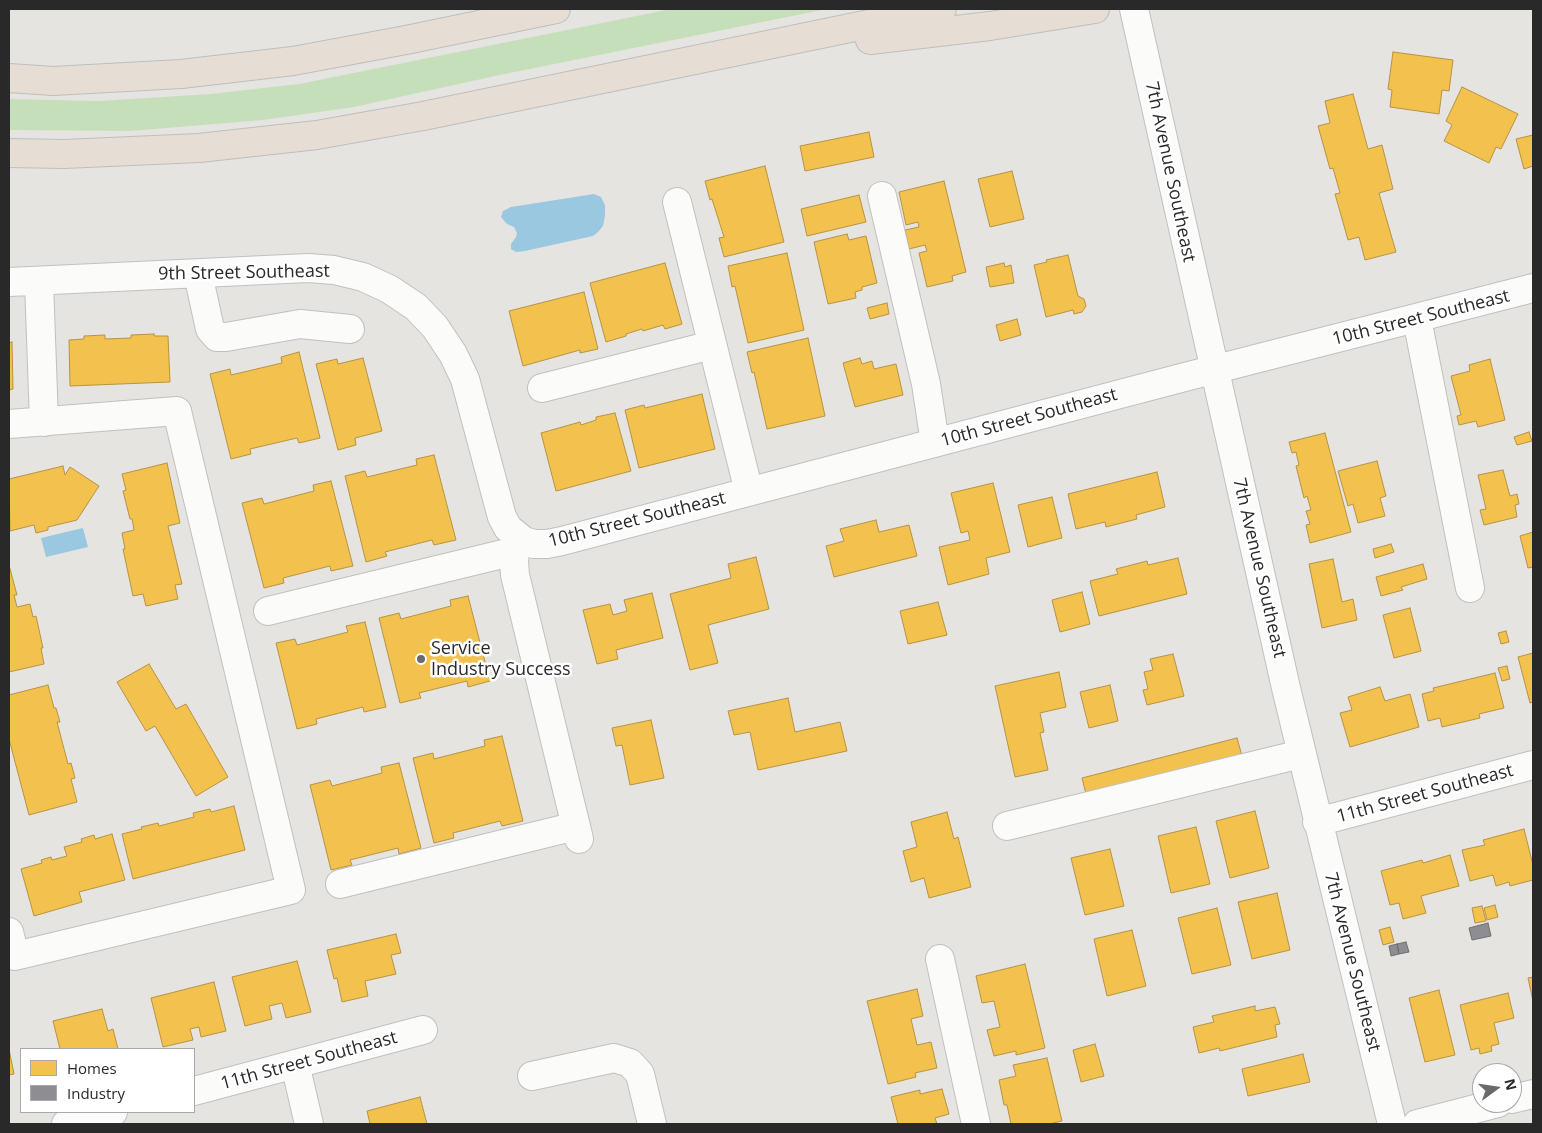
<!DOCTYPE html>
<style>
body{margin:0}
#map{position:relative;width:1542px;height:1133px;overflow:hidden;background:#e6e4e0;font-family:"Open Sans",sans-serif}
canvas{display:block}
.frame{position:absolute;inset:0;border:10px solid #292929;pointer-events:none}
.legend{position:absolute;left:20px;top:1048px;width:175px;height:65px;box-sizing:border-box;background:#fff;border:1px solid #a9a9a9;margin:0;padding:6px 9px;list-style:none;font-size:15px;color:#292929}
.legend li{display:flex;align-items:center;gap:10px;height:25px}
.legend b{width:25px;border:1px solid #a9a9a9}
.north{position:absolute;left:1472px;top:1063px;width:50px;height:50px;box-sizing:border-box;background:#fff;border:1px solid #a9a9a9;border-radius:50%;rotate:76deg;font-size:14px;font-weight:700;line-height:20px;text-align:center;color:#292929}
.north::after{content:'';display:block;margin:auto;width:18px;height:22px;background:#6b6a69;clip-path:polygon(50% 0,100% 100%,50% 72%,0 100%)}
</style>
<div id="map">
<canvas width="1542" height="1133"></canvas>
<div class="frame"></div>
<ul class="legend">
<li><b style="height:14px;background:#f2c14e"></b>Homes</li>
<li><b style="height:14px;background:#8d8d92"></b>Industry</li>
</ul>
<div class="north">N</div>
</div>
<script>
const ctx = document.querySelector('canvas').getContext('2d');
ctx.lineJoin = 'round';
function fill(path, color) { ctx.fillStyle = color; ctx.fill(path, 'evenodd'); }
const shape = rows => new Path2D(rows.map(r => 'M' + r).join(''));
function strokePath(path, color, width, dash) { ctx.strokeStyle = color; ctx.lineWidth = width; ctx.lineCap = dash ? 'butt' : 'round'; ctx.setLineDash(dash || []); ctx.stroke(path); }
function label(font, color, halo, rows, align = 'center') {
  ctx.font = font + ' "Open Sans",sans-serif'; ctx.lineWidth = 5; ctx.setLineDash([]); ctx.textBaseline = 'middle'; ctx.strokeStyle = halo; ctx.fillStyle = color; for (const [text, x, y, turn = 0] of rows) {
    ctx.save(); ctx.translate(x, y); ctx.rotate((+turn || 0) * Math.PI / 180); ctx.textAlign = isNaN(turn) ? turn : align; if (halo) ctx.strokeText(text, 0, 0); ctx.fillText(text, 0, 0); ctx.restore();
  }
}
fill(shape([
 [671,9,827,9,495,76,354,107,263,120,130,131,9,130,9,99,99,101,211,94,299,84]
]), '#c6dfbb');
fill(shape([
 [594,194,601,197,605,205,605,216,603,226,598,232,593,236,525,251,516,252,511,249,511,244,516,237,517,233,514,227,507,224,501,217,503,211,511,207],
 [83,528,88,547,46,557,41,538]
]), '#9ac8e1');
const homes = shape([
 [1393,52,1453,60,1449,91,1442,90,1439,114,1390,107,1392,90,1388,89,1393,52],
 [1462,87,1518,114,1501,149,1496,147,1489,163,1444,141,1452,125,1446,121,1462,87],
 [1353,94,1368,149,1382,145,1393,189,1379,193,1396,252,1365,260,1359,237,1348,240,1335,194,1340,193,1333,168,1330,169,1318,126,1330,123,1325,101,1353,94],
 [869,132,874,157,805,171,800,146,869,132],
 [1533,135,1533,166,1524,169,1516,139,1533,135],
 [765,166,784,242,724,257,719,238,724,237,712,199,710,200,705,181,765,166],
 [1012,171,1024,219,990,227,978,179,1012,171],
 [944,181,966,272,952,276,953,281,927,287,919,253,927,251,925,245,909,249,905,230,919,227,918,222,906,225,899,192,944,181],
 [859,195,866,222,807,236,801,209,859,195],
 [847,234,849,240,866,236,877,283,862,287,862,290,855,292,856,298,828,304,814,242,847,234],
 [787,253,804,330,748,343,735,286,732,287,728,266,787,253],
 [1068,255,1078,296,1084,299,1086,306,1082,312,1074,314,1073,310,1046,317,1034,265,1047,262,1046,260,1068,255],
 [665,263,682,324,665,329,663,325,643,331,642,329,626,334,626,336,606,342,590,283,665,263],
 [1004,263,1005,267,1011,265,1014,283,990,287,986,267,1004,263],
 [584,292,598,349,580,353,580,350,523,366,509,311,584,292],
 [887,303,889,314,870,319,867,308,887,303],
 [1017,319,1021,335,1000,341,996,325,1017,319],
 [154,334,154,336,168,336,170,382,70,386,69,340,84,339,84,336,105,335,105,339,131,338,131,335,154,334],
 [808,338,825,416,767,429,754,372,752,373,747,352,808,338],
 [12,342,13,389,9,390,9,343,12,342],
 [299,352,320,438,299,443,297,438,250,449,251,454,231,459,210,374,230,369,231,375,282,363,281,357,299,352],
 [363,358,382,431,355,438,356,445,338,450,316,364,337,359,338,364,363,358],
 [860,358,862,364,872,361,874,369,896,364,903,395,855,407,843,363,860,358],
 [1490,359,1505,420,1478,427,1476,421,1459,425,1457,416,1461,415,1451,376,1470,371,1469,365,1490,359],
 [702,394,715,449,639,468,625,410,644,405,645,408,702,394],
 [615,413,631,471,556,491,541,433,580,422,581,425,596,420,596,417,615,413],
 [1529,432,1532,441,1517,445,1514,437,1529,432],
 [1325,433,1351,532,1310,543,1306,525,1310,524,1306,511,1311,510,1307,496,1304,498,1296,466,1299,465,1296,452,1292,453,1289,442,1325,433],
 [434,455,456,540,434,545,432,540,385,552,387,556,366,562,345,476,365,471,367,477,417,465,416,459,434,455],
 [1377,461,1386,496,1380,498,1385,516,1358,523,1353,504,1348,506,1338,471,1377,461],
 [167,463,180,523,168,526,182,584,175,585,178,599,146,606,143,594,133,596,123,549,125,549,122,533,134,530,132,519,130,519,123,491,126,490,122,474,167,463],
 [63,466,65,475,70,467,99,486,77,520,48,527,48,530,36,533,34,525,10,531,9,479,63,466],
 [1503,470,1510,496,1517,494,1519,504,1515,505,1517,517,1484,525,1480,510,1486,509,1478,475,1503,470],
 [1157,472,1165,507,1136,515,1137,519,1106,527,1105,522,1076,529,1068,494,1157,472],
 [331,481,353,566,331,571,330,566,283,578,284,583,264,588,242,503,262,498,264,504,314,491,313,485,331,481],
 [993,483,1010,552,986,558,989,574,948,585,939,547,970,540,968,531,961,533,951,493,993,483],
 [1052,497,1062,538,1028,547,1018,505,1052,497],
 [876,520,879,532,909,525,917,556,834,577,826,546,844,541,840,529,876,520],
 [1533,532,1533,567,1528,568,1520,536,1533,532],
 [1391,544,1394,552,1375,558,1373,549,1391,544],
 [756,557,769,609,708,625,718,663,690,670,670,594,731,578,728,564,756,557],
 [1178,558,1187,594,1099,616,1090,581,1118,574,1116,569,1147,561,1148,565,1178,558],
 [1333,559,1342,602,1353,599,1357,620,1322,628,1309,564,1333,559],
 [1423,564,1427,579,1401,587,1403,590,1381,596,1376,577,1423,564],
 [9,565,17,595,14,595,17,607,30,604,33,617,36,616,43,648,41,648,44,664,9,672,9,565],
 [1082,592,1090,624,1060,632,1052,600,1082,592],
 [652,593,663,638,616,650,618,659,597,664,583,610,610,604,613,615,627,611,624,600,652,593],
 [468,596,490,681,468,687,467,681,419,693,421,698,400,703,379,618,399,613,401,619,451,606,450,600,468,596],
 [938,602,947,635,908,644,900,611,938,602],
 [1410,608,1421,651,1394,658,1383,615,1410,608],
 [365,622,386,707,364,712,363,707,316,719,317,724,297,729,276,643,295,639,297,645,348,632,346,626,365,622],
 [1506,631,1509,642,1501,644,1498,633,1506,631],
 [1533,653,1533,702,1530,703,1518,657,1533,653],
 [1173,654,1184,696,1147,705,1143,690,1148,689,1144,672,1153,670,1150,659,1173,654],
 [149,664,176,709,186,704,228,777,196,796,155,726,146,731,117,682,149,664],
 [1507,666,1510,679,1502,681,1498,668,1507,666],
 [1059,672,1066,707,1040,713,1044,732,1040,733,1048,770,1015,777,995,686,1059,672],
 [1495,673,1504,708,1479,714,1480,718,1442,727,1440,718,1428,721,1422,694,1434,691,1433,688,1495,673],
 [48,685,54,708,56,708,60,722,57,722,68,764,71,763,75,778,71,779,77,802,29,815,9,739,9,695,48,685],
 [1110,685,1118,721,1089,728,1080,692,1110,685],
 [1380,687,1385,701,1410,694,1419,727,1350,747,1340,713,1352,710,1348,697,1380,687],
 [788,698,795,732,840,722,847,751,758,770,750,732,734,735,728,711,788,698],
 [651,720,664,778,630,785,622,745,616,746,612,728,651,720],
 [502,736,523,821,502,826,500,821,453,833,454,838,434,843,413,758,433,753,434,759,485,746,484,740,502,736],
 [1237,738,1244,763,1088,802,1082,778,1237,738],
 [399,763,421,848,399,854,398,848,350,860,352,865,331,870,310,785,330,780,332,786,382,773,381,767,399,763],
 [234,806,245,850,133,879,122,834,142,829,141,827,158,823,159,826,194,817,193,813,210,809,211,812,234,806],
 [1255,811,1269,868,1230,878,1216,821,1255,811],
 [947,812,954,839,958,837,971,887,929,898,924,878,911,882,903,851,917,847,911,822,947,812],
 [1196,827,1210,884,1171,893,1158,836,1196,827],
 [1524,829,1533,865,1533,880,1510,886,1509,882,1496,886,1493,875,1470,881,1462,850,1485,845,1483,840,1524,829],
 [112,834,125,880,79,892,82,902,34,916,21,869,42,863,41,860,51,857,52,860,67,856,64,847,82,842,81,839,94,835,95,839,112,834],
 [1110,849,1124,906,1085,915,1071,858,1110,849],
 [1450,855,1459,886,1421,896,1426,913,1403,919,1399,903,1390,905,1381,871,1422,860,1423,863,1450,855],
 [1277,893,1290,950,1252,959,1238,902,1277,893],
 [1495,905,1498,917,1487,920,1484,908,1495,905],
 [1482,906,1486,921,1475,923,1472,908,1482,906],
 [1217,908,1231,965,1192,974,1178,918,1217,908],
 [1390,927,1394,942,1383,945,1379,930,1390,927],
 [1132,930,1146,986,1107,996,1094,939,1132,930],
 [396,934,401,953,391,955,396,974,365,981,368,996,342,1002,337,978,334,979,327,950,396,934],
 [297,961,311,1012,286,1018,282,1003,269,1006,272,1019,245,1026,232,977,297,961],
 [1025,964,1045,1048,1016,1055,1016,1051,994,1056,987,1030,1000,1027,994,1001,982,1003,976,976,1025,964],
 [1533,977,1533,1001,1528,978,1533,977],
 [214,982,226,1031,201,1037,199,1027,190,1029,193,1040,163,1047,151,998,214,982],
 [917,989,923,1016,911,1019,917,1045,931,1042,937,1068,915,1073,916,1077,888,1084,867,1001,917,989],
 [1439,990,1455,1055,1425,1062,1409,998,1439,990],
 [1508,993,1514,1018,1494,1023,1499,1044,1491,1046,1492,1051,1480,1054,1479,1048,1471,1050,1460,1005,1508,993],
 [1255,1006,1255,1011,1275,1007,1280,1024,1275,1025,1277,1037,1220,1051,1219,1048,1199,1053,1193,1027,1214,1022,1212,1016,1255,1006],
 [102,1009,108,1031,113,1029,118,1049,60,1049,53,1021,102,1009],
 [1095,1044,1104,1076,1081,1082,1073,1050,1095,1044],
 [9,1049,14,1074,9,1075,9,1049],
 [1303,1054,1310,1082,1248,1096,1242,1069,1303,1054],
 [1047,1058,1062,1121,1049,1124,1011,1124,1007,1105,1004,1105,999,1080,1016,1076,1013,1065,1047,1058],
 [942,1089,949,1114,935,1118,937,1124,898,1124,891,1097,920,1090,920,1094,942,1089],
 [420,1097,427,1124,370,1124,367,1111,420,1097]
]);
fill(homes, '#f2c14e');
strokePath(homes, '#b69343', 1);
const industry = shape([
 [1488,923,1491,936,1472,940,1469,928,1488,923],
 [1406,942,1409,952,1399,954,1397,944,1406,942],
 [1397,944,1399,954,1391,956,1389,946,1397,944]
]);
fill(industry, '#8d8d92');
strokePath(industry, '#6f6f72', 1);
const minor = shape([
 [1134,9,1286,688,1392,1124],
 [882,196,926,384,935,443],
 [677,202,749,492],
 [198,274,210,329,217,337,226,337,300,324,350,329],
 [39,281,44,422],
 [9,282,308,268,334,270,363,277,389,289,416,307,435,327,453,354,465,379,502,517,508,528,524,541,534,544,547,544,562,541,1181,378,1533,288],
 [1417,319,1470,588],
 [542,388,712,345],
 [9,424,177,411,291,890,15,956,9,932],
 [524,541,515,551,514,561,515,575,579,839],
 [268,611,515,551],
 [1317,822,1533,765],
 [1007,826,1301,754],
 [340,884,576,826],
 [940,959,976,1124],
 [295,1064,309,1124],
 [532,1076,614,1058,630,1063,640,1074,652,1124],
 [194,1091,423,1030],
 [1512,1099,1533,1094],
 [66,1124,113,1112],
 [1417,1124,1498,1103]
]);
const highway = shape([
 [870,40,990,26,1095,9],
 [9,78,53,81,181,74,293,61,406,40,556,9],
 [9,153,64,154,199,148,317,135,423,116,942,9]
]);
strokePath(minor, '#c0c0c0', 30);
strokePath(highway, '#bfbebd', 30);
strokePath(minor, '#fbfbfa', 28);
strokePath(highway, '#e6ded5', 28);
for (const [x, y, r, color] of [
 [421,659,5,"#6b6a69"]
]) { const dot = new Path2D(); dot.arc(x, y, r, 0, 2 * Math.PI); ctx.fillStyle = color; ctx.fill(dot); strokePath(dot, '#fff', 2); }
label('18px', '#292929', '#fff', [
 ["7th Avenue Southeast",1170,172,78],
 ["9th Street Southeast",244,273,-1],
 ["10th Street Southeast",1421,318,-14],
 ["10th Street Southeast",1029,418,-15],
 ["10th Street Southeast",637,520,-14],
 ["7th Avenue Southeast",1259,568,77],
 ["11th Street Southeast",1425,794,-15],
 ["7th Avenue Southeast",1352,962,76],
 ["11th Street Southeast",309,1061,-15]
]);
label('18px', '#292929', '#fff', [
 ["Service",431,649],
 ["Industry Success",431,670]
], 'left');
</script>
